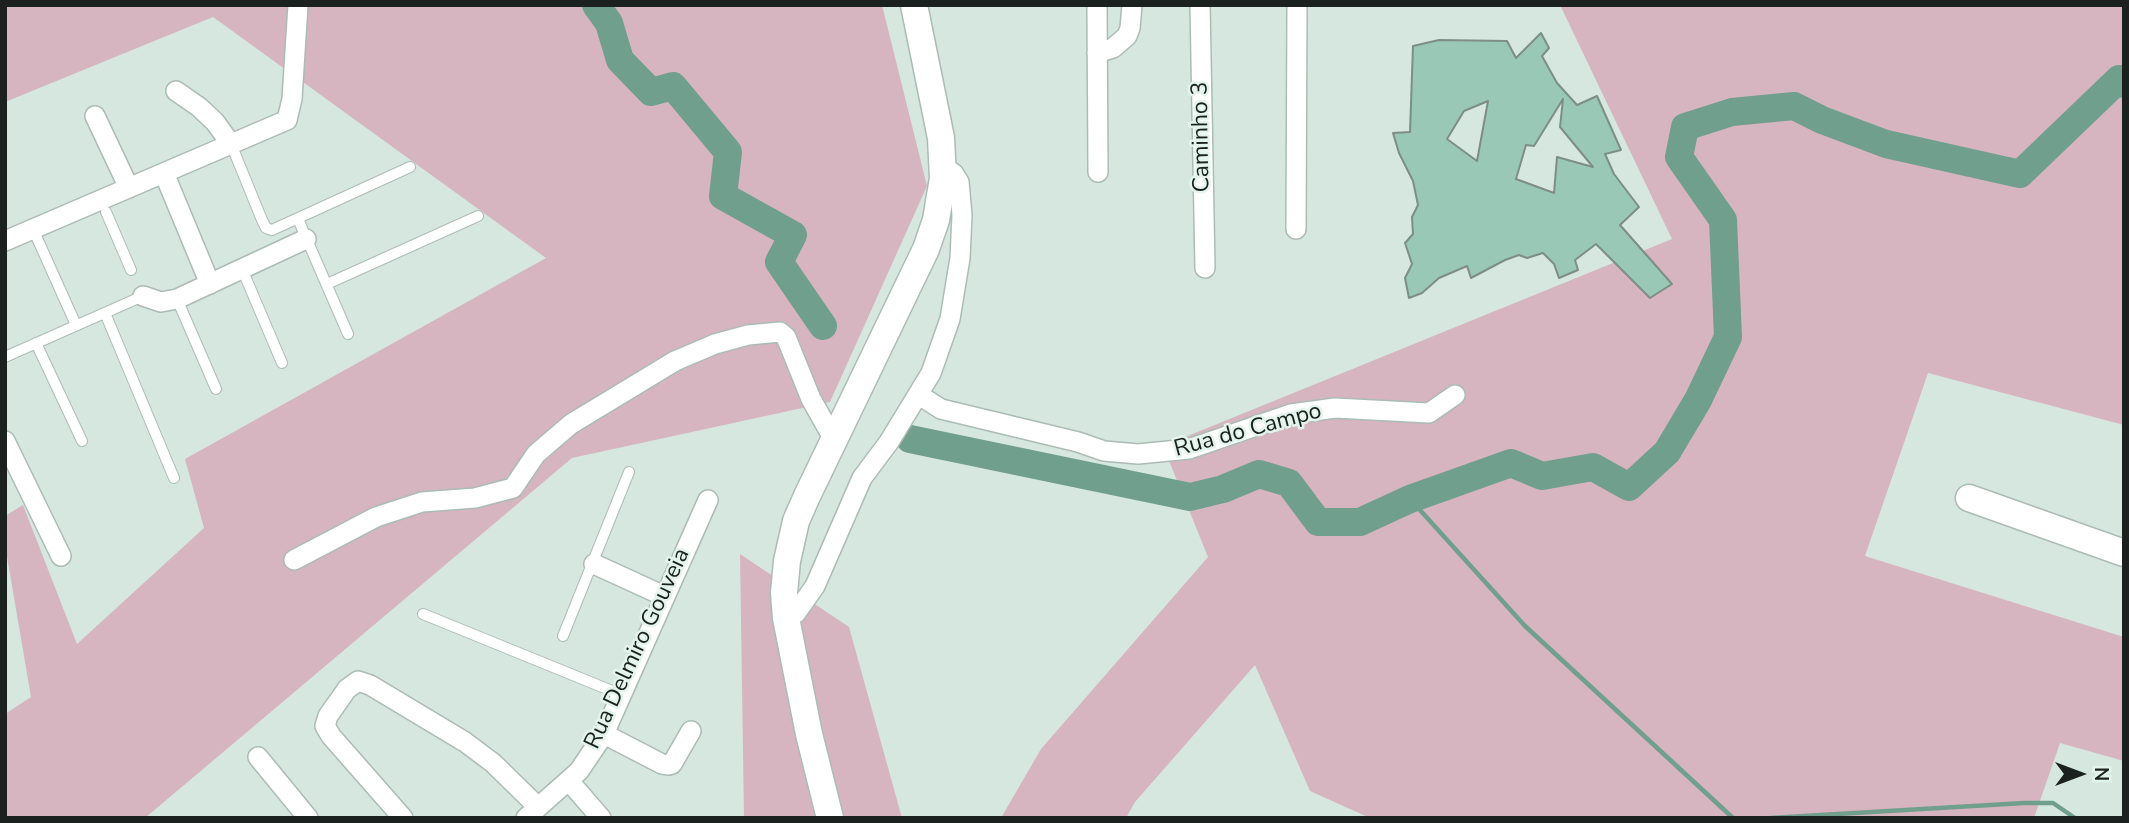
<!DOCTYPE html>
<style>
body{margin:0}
#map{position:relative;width:2129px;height:823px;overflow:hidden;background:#d6e7e0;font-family:"Nunito Sans",sans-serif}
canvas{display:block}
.frame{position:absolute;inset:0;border:7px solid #1b211e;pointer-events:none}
.north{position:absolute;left:2045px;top:739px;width:70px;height:70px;-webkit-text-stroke:5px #e3f4ed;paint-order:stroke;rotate:90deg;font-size:19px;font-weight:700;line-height:28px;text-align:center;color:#1b211e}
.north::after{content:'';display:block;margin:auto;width:24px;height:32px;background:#1b211e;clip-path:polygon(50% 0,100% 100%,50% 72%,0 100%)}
</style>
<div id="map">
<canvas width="2129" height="823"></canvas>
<div class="frame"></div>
<div class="north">N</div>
</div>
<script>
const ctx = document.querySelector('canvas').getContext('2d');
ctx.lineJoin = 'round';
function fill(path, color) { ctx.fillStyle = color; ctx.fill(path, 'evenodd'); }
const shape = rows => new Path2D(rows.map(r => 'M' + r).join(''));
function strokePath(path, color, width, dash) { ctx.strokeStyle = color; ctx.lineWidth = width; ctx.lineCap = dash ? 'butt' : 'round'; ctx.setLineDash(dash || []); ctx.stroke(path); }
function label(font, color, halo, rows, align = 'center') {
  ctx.font = font + ' "Nunito Sans",sans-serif'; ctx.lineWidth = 5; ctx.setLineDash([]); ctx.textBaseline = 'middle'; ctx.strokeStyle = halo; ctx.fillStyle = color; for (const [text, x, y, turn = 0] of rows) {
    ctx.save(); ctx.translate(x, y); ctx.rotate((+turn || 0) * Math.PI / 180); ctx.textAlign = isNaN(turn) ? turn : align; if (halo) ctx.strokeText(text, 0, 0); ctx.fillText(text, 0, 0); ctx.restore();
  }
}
fill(shape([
 [5,5,882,5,927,186,830,402,572,458,145,818,5,818,5,714,31,697,5,545,5,516,23,505,77,644,204,528,185,459,546,258,213,17,5,102],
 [1560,5,2124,5,2124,425,1928,373,1865,556,2124,637,2124,761,2060,743,2034,818,1370,818,1310,791,1255,665,1135,802,1126,818,1001,818,1041,749,1208,557,1163,446,1672,239],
 [740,554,849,627,902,818,744,818]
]), '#d6b5c0');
strokePath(shape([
 [1410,499,1525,626,1733,818],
 [1770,818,2024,803,2053,803,2075,818]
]), '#719f8e', 4.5);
strokePath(shape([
 [596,5,609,23,620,60,651,92,673,86,728,152,723,196,793,235,779,262,823,326],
 [910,439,1190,497,1223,489,1259,474,1289,483,1318,522,1360,522,1410,499,1511,463,1542,476,1593,467,1629,487,1667,452,1698,400,1728,337,1723,220,1679,157,1685,127,1732,112,1794,106,1822,120,1886,144,2020,174,2119,79,2124,84]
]), '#719f8e', 28);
const building = shape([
 [1541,33,1549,48,1542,56,1557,83,1577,105,1597,96,1621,150,1605,154,1614,174,1639,207,1620,225,1672,284,1650,298,1596,244,1575,260,1578,270,1559,278,1554,264,1543,253,1527,258,1519,255,1505,260,1471,278,1467,266,1439,278,1422,293,1409,298,1405,278,1412,264,1405,243,1413,234,1412,217,1418,205,1413,181,1399,153,1393,133,1410,132,1413,46,1439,40,1507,41,1516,58,1541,33],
 [1563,99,1560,127,1593,167,1557,157,1554,193,1516,179,1526,145,1534,146,1563,99],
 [1488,101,1477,161,1447,139,1464,111,1488,101]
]);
fill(building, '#99c8b6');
strokePath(building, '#7e8e87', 2);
const lane = shape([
 [231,144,262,220,266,228,272,230,410,167],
 [106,212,131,270],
 [298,219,348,334],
 [33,229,76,325],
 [242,269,282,363],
 [327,284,478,216],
 [177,299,216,389],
 [105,313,174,478],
 [36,343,82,441],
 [5,357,143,296],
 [423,614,622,695],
 [563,636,629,472]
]);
const street = shape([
 [1097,5,1098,172],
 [1200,5,1205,268],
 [1097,53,1113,48,1127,36,1130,28,1132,5],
 [176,91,199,107,215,122,231,144],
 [95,116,129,188],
 [164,173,210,284],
 [1296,229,1297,5],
 [5,241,287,120,292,99,298,5],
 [143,296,161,302,177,299,306,239],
 [919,395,941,409,1078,442,1104,451,1138,454,1189,449,1291,414,1335,408,1429,413,1455,395],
 [5,441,61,556],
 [294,560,376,517,422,502,475,498,513,488,536,454,571,424,675,361,715,344,748,335,780,332,786,337,811,399,833,438],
 [594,564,664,596],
 [786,618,796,613,815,586,862,478,889,442,931,373,950,319,960,258,962,215,959,182,954,174,943,166],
 [604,734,662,764,669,765,672,764,691,731],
 [258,757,308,818],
 [569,781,601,818],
 [403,818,331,736,325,726,328,716,347,689,358,681,370,685,465,742,493,763,538,807],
 [526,818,579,771,604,734,708,500]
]);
const secondary = shape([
 [1969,498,2124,553],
 [830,818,809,734,786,618,784,593,787,561,796,521,807,496,926,249,936,220,943,178,941,138,914,5]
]);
strokePath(lane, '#abbcb5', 12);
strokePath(street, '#abbcb5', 22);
strokePath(secondary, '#abbcb5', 29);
strokePath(lane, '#fff', 10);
strokePath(street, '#fff', 19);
strokePath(secondary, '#fff', 26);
label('23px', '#1b211e', '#e3f4ed', [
 ["Caminho 3",1202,137,-91],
 ["Rua do Campo",1248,431,-15],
 ["Rua Delmiro Gouveia",638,649,-65]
]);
</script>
